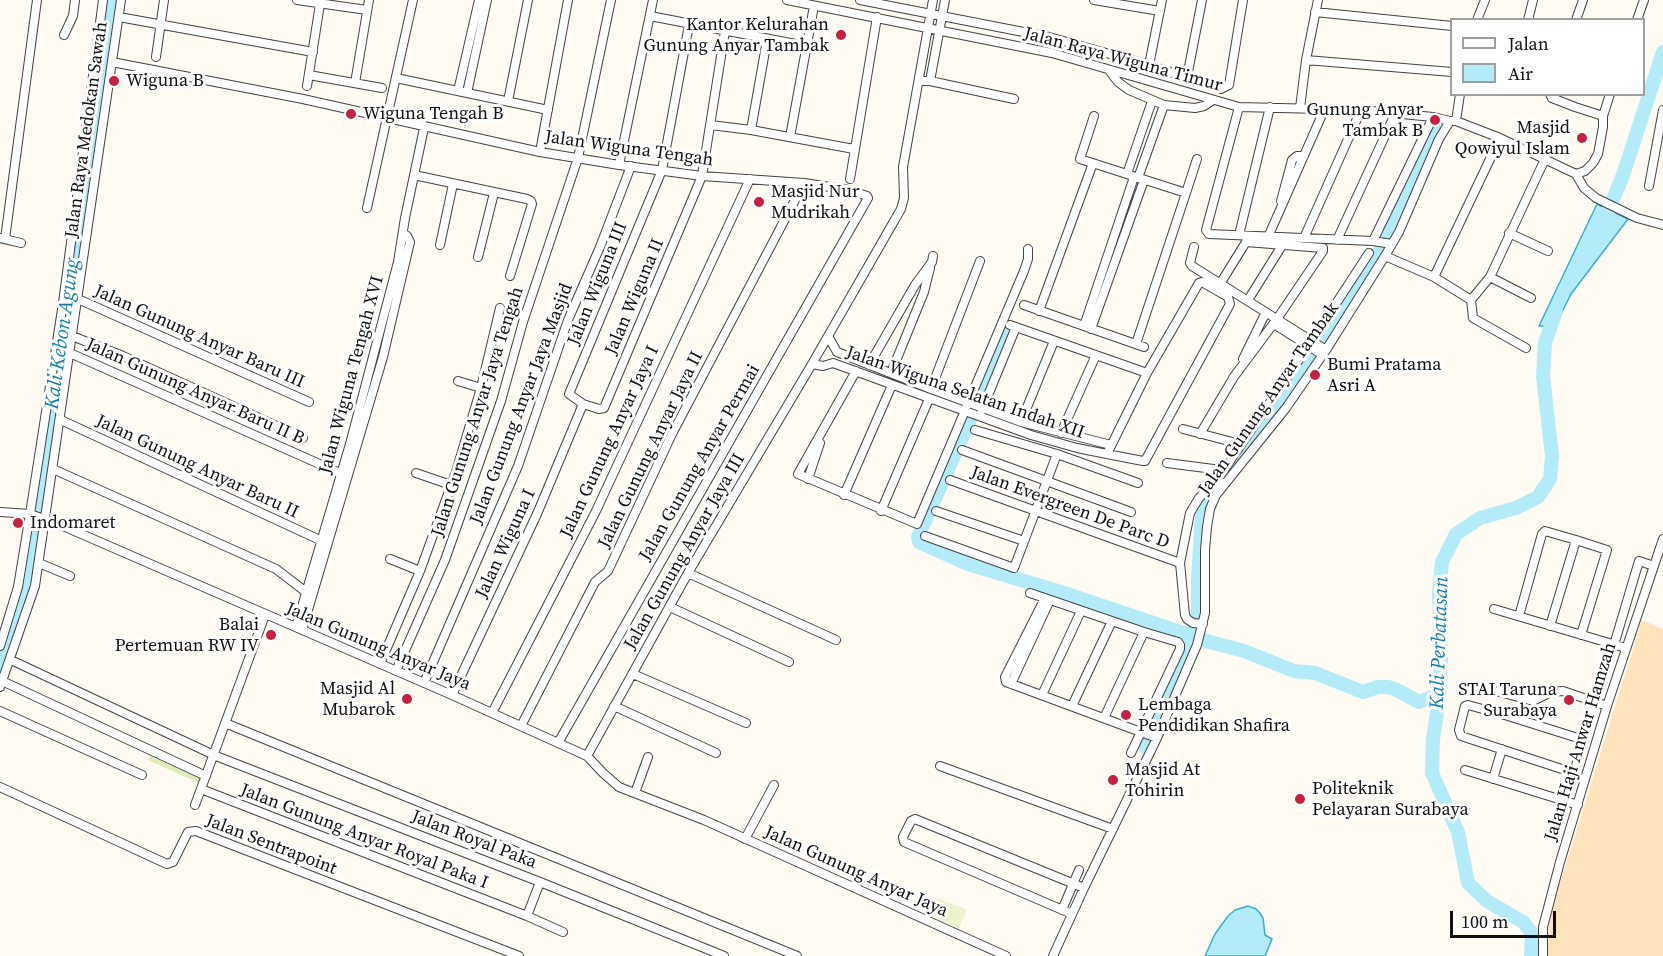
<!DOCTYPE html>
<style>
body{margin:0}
#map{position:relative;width:1663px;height:956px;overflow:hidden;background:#fffaf2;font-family:"Source Serif 4",serif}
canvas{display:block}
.legend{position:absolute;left:1450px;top:18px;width:195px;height:78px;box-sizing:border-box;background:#fff;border:2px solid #9f9f9f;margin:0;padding:8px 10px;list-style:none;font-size:18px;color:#101010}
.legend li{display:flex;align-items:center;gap:12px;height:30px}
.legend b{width:30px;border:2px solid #9f9f9f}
.scale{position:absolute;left:1450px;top:911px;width:106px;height:27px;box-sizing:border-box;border:3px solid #101010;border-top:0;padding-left:8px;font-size:18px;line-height:21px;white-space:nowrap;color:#101010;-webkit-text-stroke:4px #fff;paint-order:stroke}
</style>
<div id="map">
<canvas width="1663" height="956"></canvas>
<ul class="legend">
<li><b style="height:8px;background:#fff"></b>Jalan</li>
<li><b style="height:16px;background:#b4ebf9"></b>Air</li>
</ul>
<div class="scale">100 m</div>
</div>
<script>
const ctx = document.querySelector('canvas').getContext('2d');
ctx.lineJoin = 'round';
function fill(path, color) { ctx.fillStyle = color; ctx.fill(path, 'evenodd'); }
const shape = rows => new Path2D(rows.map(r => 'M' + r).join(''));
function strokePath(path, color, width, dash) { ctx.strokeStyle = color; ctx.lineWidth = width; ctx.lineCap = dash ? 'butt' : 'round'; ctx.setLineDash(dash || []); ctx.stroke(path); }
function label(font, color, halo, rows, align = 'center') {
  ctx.font = font + ' "Source Serif 4",serif'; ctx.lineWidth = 6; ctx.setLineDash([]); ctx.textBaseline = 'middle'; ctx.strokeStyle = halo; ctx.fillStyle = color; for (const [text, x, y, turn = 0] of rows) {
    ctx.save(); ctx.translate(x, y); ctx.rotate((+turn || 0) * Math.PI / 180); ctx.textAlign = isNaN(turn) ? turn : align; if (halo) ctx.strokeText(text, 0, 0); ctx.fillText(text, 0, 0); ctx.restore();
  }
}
fill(shape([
 [150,756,201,779,199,783,148,760]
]), '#dcecb9');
fill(shape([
 [1642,620,1663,629,1663,956,1547,956,1547,936,1551,912]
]), '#fde4bc');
fill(shape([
 [937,898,967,910,959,928,930,916]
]), '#ecf3cb');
const water = shape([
 [1597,204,1628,219,1571,294,1555,326,1539,326,1597,204],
 [1248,906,1256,909,1260,913,1263,918,1265,935,1272,939,1265,956,1205,956,1215,934,1228,916,1235,910,1248,906]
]);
fill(water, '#b4ebf9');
strokePath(water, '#37afd4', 1.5);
strokePath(shape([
 [1606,217,1623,175,1663,52],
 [1006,331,970,420,918,537,919,542,968,564,1061,592,1210,642,1244,651,1294,671,1315,673,1363,692,1378,687,1388,687,1397,690,1419,702,1440,694],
 [0,665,10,642,23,597,37,526,78,247,110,0],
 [1145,747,1194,637,1198,611,1198,579,1202,514,1213,494,1273,415,1314,354,1380,251,1397,216,1437,121],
 [1531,956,1532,933,1523,922,1487,901,1468,883,1458,832,1432,773,1433,739,1440,694,1441,658,1439,594,1442,562,1456,534,1480,518,1516,508,1538,497,1550,479,1552,456,1543,376,1545,343,1556,311]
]), '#b4ebf9', 14);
const minor = shape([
 [297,0,367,10],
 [787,0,1052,53,1239,107,1361,110,1433,117,1450,121,1456,121,1500,138,1576,174,1584,188,1596,198,1637,218,1663,225],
 [860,0,1049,37,1149,65,1221,89,1229,85,1243,0],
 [1094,0,1160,11],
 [1315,12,1452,26],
 [650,16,806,46],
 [119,17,313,52],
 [1477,20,1485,0],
 [1528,20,1533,0],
 [1576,20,1583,0],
 [1637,20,1644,0],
 [689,25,662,170,569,394,583,404,599,409,604,408,702,176,725,31],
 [64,35,73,16,75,0],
 [156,57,164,0],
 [1306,60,1452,72],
 [112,62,303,99,540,152,619,165,702,176,804,183,849,190,867,196,868,198,558,743],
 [1149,65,1162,0],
 [1109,70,1118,82,1129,90,1164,105,1195,108,1204,106,1213,100],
 [309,75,382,88],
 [1187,77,1202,0],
 [396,78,548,110],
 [919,81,930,81,1014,99],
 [930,81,945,0],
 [355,83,369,0],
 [307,86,320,4],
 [458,91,479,0],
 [467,93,487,0],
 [1550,94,1552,98,1575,107,1603,116],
 [508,101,528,0],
 [1239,107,1206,230,1209,234,1373,241,1433,117],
 [1300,108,1306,60,1318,0],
 [1094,116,1080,159,1186,193,1197,159],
 [1456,121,1460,94],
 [711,125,751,130,854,149],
 [751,130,767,40],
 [790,137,814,6],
 [540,152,568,0],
 [619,165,653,0],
 [1127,174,1152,101],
 [1576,174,1585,171,1593,163,1598,154,1603,127,1603,116,1610,94],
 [414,175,527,199,531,201,532,204,510,276],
 [1138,178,1164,105],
 [850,179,877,17],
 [1649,186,1663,110],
 [1281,201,1292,160,1297,156,1304,156],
 [367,208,413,0],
 [1509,233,1548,251],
 [1239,235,1270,107],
 [1268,237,1325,108],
 [0,238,21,243],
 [1304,238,1361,110],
 [5,239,37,0],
 [1337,240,1395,114],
 [1373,241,1392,244],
 [440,245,453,184],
 [1194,247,1190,263,1192,266,1326,350],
 [1385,256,1434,277,1471,300,1473,318,1526,348],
 [478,257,494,193],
 [1434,277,1500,138],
 [1490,277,1531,298],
 [1220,284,1246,242,1323,248,1323,251,1277,319,1233,378],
 [78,299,309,402],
 [1248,300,1283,244],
 [1471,300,1490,277,1545,159],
 [1024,305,1144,347],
 [1039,311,1093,163],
 [1274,324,1323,355],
 [1010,325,1147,373],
 [1084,326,1134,177],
 [1091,329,1144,180],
 [72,336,123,356,303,438],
 [828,336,837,352,931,389,1021,422,1111,445],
 [1136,344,1186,193],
 [70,353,342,474],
 [1243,359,1266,312],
 [812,364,823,366,833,363,1031,435,1077,448,1107,454,1143,461,1145,461,1230,304,1228,297,1202,282,1199,283,1147,373,1107,454],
 [869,365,915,285,932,262,933,256],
 [856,371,798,474,917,524,1024,271,1028,259,1028,249],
 [891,373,924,292,930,268],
 [458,381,481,388],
 [931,389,980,261],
 [982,410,1016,327],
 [61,420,322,541],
 [1021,422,1054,341],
 [1183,429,1240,444],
 [975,430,1057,454,1138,483],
 [1061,433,1096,355],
 [1200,434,1235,375],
 [962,450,1131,512],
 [1167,463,1221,470,1225,468,1309,345,1369,253],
 [53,469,276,569,306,592],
 [416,473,451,485],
 [808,479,820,443],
 [950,480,1180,563],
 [844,495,892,385],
 [881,511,929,399],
 [936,511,1024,541],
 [0,512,30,514,63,526,452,695,587,756,603,773,619,787,704,820,1006,956],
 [925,536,1014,568,1057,454],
 [390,559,420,571],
 [39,563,70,576],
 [688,573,836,640],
 [1030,593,1144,632,1178,642,1180,645,1180,649,1131,753],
 [1045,598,1005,677,1006,682,1157,738],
 [670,607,789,662],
 [1494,609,1626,648],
 [1519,616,1542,534,1545,531,1576,540,1607,550,1581,635],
 [1203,624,1193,623,1187,619,1185,615,1180,563,1190,513,1199,498,1208,489,1224,483],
 [1550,626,1576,540],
 [296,627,350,444,398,262,405,218,424,128],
 [302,630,383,357,410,242,407,236,403,233],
 [1614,645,1639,561,1654,566],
 [0,646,18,587,30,514,63,303,103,0],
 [11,660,216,756,540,882,724,956],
 [380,664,420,571,456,472,481,388,500,308],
 [396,671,445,560,501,401,523,322,578,158,611,0],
 [633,674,746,723],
 [2,681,206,776],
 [424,683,518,466,568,320,600,247,631,166],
 [1011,684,1050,600],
 [1477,686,1533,701,1551,692,1563,691,1607,706],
 [0,687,35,586,121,0],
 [452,695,537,514,583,404],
 [1042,695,1081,611],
 [614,706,716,753],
 [1072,706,1112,621],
 [0,711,142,775],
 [492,713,596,511,750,179],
 [1104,718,1144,632],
 [225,723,797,956],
 [521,726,595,582,608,571,672,434,804,183],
 [587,756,688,573,812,364,901,209,904,198,903,167,933,0],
 [940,766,1113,829],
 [1465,770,1578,805],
 [1493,779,1502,749],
 [0,787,167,864,173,862,188,832,196,831,519,956],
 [201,789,527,916,563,932],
 [635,793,648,757],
 [1565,801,1574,773,1582,744,1581,739,1508,716,1468,705,1465,706,1459,730,1461,736,1574,773],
 [195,805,265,615],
 [745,839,774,785],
 [1062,910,1079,870],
 [1072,914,904,842,903,837,911,821,915,819,1084,888],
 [527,916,540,882],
 [1053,956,1084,888,1157,738,1197,645,1205,613,1205,550,1207,527,1210,509,1216,495,1286,408,1326,350,1385,256,1399,232,1439,139,1450,121],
 [1543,956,1543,927,1560,862,1607,706,1663,539]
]);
strokePath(minor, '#434343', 10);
strokePath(minor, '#fff', 8);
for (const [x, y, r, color] of [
 [841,35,6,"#c72043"],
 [114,81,6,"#c72043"],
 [351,114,6,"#c72043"],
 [1435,120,6,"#c72043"],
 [1582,138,6,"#c72043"],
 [759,202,6,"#c72043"],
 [1315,375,6,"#c72043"],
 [18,523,6,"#c72043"],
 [271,635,6,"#c72043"],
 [407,699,6,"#c72043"],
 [1569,700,6,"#c72043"],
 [1126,715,6,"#c72043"],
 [1113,780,6,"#c72043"],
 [1300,799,6,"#c72043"]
]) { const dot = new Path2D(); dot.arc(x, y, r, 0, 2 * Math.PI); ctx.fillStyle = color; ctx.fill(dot); strokePath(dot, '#fff', 2); }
label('18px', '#101010', '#fff', [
 ["Kantor Kelurahan",829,25,"right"],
 ["Gunung Anyar Tambak",829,46,"right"],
 ["Wiguna B",126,81],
 ["Gunung Anyar",1423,110,"right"],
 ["Tambak B",1423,131,"right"],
 ["Wiguna Tengah B",363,114],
 ["Masjid",1570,128,"right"],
 ["Qowiyul Islam",1570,149,"right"],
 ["Masjid Nur",771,192],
 ["Mudrikah",771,213],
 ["Bumi Pratama",1327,365],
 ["Asri A",1327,386],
 ["Indomaret",30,523],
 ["Balai",259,625,"right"],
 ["Pertemuan RW IV",259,646,"right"],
 ["Masjid Al",395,689,"right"],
 ["Mubarok",395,710,"right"],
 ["STAI Taruna",1557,690,"right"],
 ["Surabaya",1557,711,"right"],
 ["Lembaga",1138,705],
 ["Pendidikan Shafira",1138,726],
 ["Masjid At",1125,770],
 ["Tohirin",1125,791],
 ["Politeknik",1312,789],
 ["Pelayaran Surabaya",1312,810]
], 'left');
label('18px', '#101010', '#fff', [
 ["Jalan Raya Wiguna Timur",1123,60,15],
 ["Jalan Raya Medokan Sawah",87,130,-82],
 ["Jalan Wiguna Tengah",629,149,8],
 ["Jalan Wiguna III",598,284,-68],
 ["Jalan Wiguna II",635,297,-67],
 ["Jalan Gunung Anyar Baru III",199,337,24],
 ["Jalan Wiguna Tengah XVI",352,375,-75],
 ["Jalan Gunung Anyar Baru II B",195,392,24],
 ["Jalan Wiguna Selatan Indah XII",965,393,19],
 ["Jalan Gunung Anyar Tambak",1269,399,-55],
 ["Jalan Gunung Anyar Jaya Masjid",522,404,-69],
 ["Jalan Gunung Anyar Jaya Tengah",478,412,-72],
 ["Jalan Gunung Anyar Jaya I",610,442,-65],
 ["Jalan Gunung Anyar Jaya II",651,450,-64],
 ["Jalan Gunung Anyar Permai",700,463,-60],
 ["Jalan Gunung Anyar Baru II",197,467,25],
 ["Jalan Evergreen De Parc D",1070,508,20],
 ["Jalan Wiguna I",506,544,-65],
 ["Jalan Gunung Anyar Jaya III",685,552,-60],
 ["Jalan Gunung Anyar Jaya",378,647,23],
 ["Jalan Haji Anwar Hamzah",1581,742,-73],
 ["Jalan Gunung Anyar Royal Paka I",364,837,21],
 ["Jalan Royal Paka",474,840,21],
 ["Jalan Sentrapoint",271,845,21],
 ["Jalan Gunung Anyar Jaya",856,872,24]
]);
label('italic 20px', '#117fa9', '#fff', [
 ["Kali Kebon Agung",63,334,-82],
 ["Kali Perbatasan",1440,643,-88]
]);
</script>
